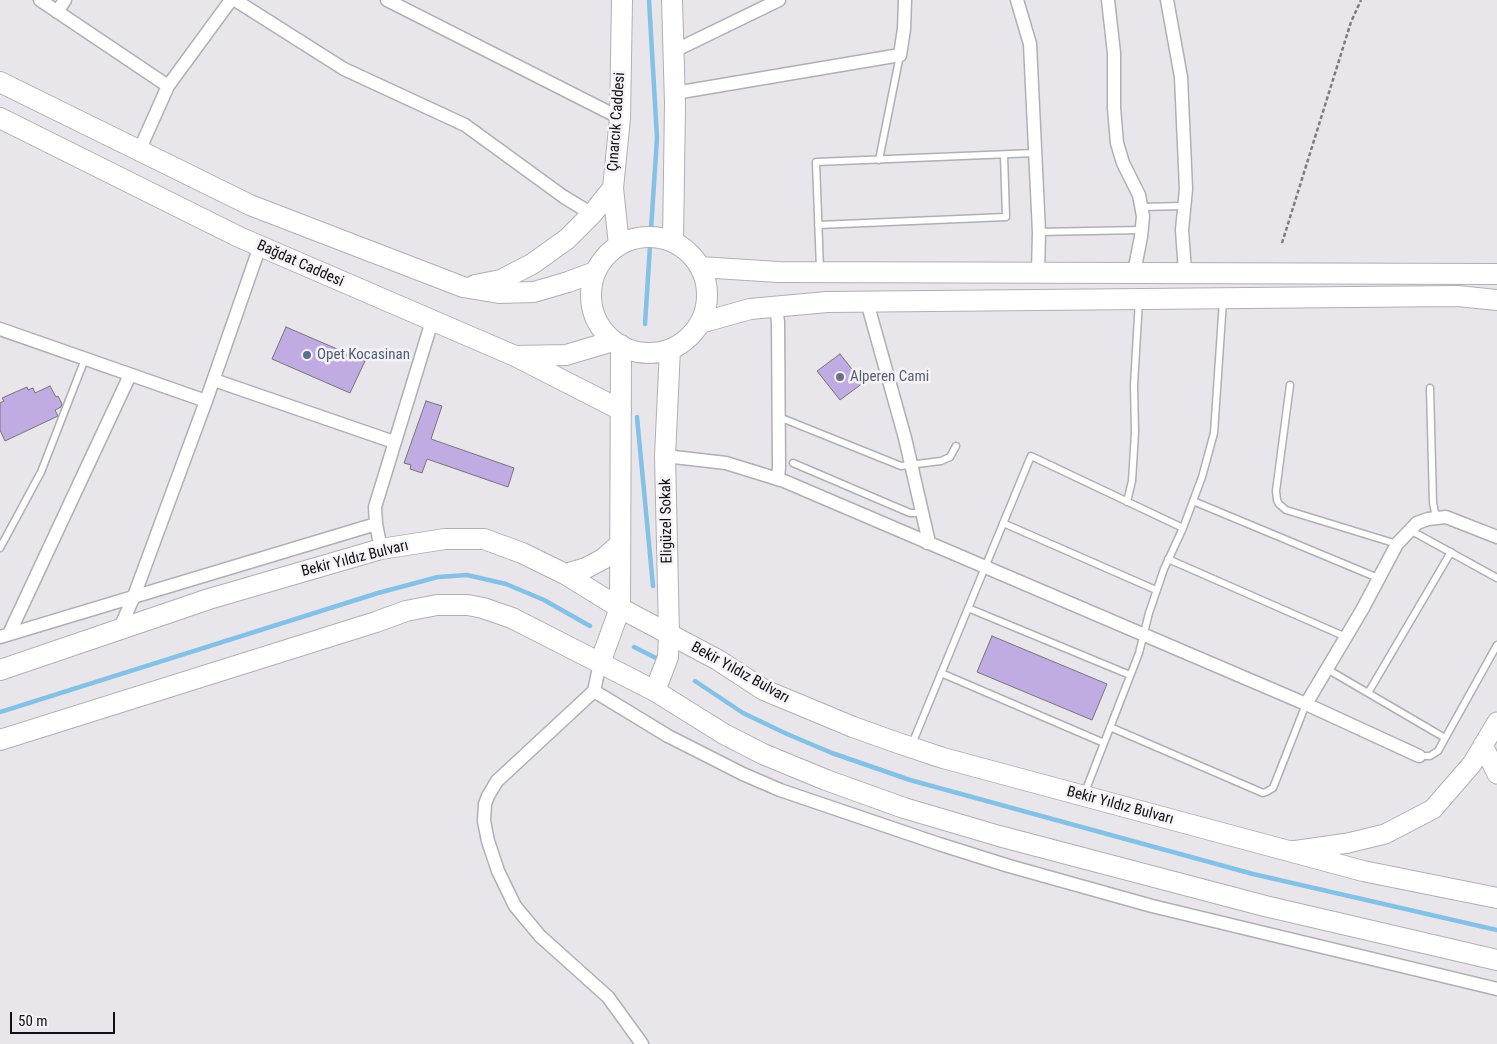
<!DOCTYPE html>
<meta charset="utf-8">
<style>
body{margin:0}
#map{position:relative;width:1497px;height:1044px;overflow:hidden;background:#e8e6eb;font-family:"Roboto Condensed",sans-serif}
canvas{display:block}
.scale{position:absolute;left:10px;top:1012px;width:105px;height:22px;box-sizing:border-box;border:2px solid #100f11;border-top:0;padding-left:6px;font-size:15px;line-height:18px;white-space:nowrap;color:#100f11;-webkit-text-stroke:4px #f5f3f8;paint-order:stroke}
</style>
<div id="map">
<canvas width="1497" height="1044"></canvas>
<div class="scale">50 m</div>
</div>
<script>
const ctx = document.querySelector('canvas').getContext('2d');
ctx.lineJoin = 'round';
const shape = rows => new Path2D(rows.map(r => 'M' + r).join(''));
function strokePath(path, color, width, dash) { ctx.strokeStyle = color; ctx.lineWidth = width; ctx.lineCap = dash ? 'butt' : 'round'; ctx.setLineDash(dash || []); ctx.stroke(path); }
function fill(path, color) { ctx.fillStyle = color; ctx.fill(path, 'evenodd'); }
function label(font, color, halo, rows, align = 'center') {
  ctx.font = font + ' "Roboto Condensed",sans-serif'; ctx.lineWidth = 5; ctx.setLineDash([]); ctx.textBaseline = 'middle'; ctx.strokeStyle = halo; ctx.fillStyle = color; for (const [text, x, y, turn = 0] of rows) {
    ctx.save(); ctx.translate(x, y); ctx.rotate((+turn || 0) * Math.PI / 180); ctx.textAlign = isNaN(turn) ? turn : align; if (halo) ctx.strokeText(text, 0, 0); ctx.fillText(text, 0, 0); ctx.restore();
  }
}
strokePath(shape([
 [649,0,657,138,651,229],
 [645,324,650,246],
 [637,417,653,586],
 [634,647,662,661],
 [695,681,743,713,787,734,832,753,910,780,1253,874,1497,930],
 [0,712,378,593,438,577,467,575,506,584,544,600,590,626]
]), '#84c1e6', 4.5);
const building = shape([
 [286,327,365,361,350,393,272,359,286,327],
 [840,354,863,383,840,400,817,371,840,354],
 [50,386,56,397,58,396,62,404,61,407,55,410,58,416,5,441,0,430,0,403,4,401,2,398,27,387,28,390,33,388,35,393,50,386],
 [426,401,442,406,431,439,514,468,508,487,427,459,422,473,410,469,411,465,404,463,426,401],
 [992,636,1107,684,1092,720,977,672,992,636]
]);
fill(building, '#c1abe3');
strokePath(building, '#767579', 1);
const lane = shape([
 [879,160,900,55],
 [1141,207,1183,206],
 [818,225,1006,217,1004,155],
 [1039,232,1141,230],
 [820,269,816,162,1035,153],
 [1290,385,1276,491,1277,500,1279,504,1286,510,1397,544],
 [1430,388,1433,503,1436,517],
 [779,417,901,466,941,461,950,457,956,446],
 [793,463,910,513,922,513],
 [1193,501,1378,578],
 [1127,502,1132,481,1135,432,1134,385,1139,300],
 [1003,523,1156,590],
 [1410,530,1497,578],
 [0,548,41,472,85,359],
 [1168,559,1346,637],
 [968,608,1130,675],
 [1327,669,1445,738],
 [941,673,1104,743],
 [1368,693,1451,552],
 [1110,727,1263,793,1266,792,1273,788,1306,704],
 [912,744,1031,456,1183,528],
 [1419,756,1430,756,1438,751,1497,645],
 [1085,792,1139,653,1149,613,1164,569,1183,528,1202,477,1214,433,1223,301]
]);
const street = shape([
 [40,0,168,86,139,151],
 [235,0,344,69,465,125,564,197,592,214],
 [387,0,620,118],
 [1017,0,1030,44,1039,232,1038,273],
 [1108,0,1114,53,1114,108,1117,143,1123,163,1139,195,1143,216,1141,237,1134,272],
 [1167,0,1181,77,1186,189,1182,230,1185,272],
 [57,12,65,0],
 [674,51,779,0],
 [168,86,231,0],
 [675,93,900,55,904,29,905,0],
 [867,302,905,438,928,538,927,543],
 [776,307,778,322,779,467,778,479],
 [0,329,206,401],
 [214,380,394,442],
 [665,456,726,463,784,481,1306,704,1419,756],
 [381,549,376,524,375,507,432,321],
 [120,628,134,596,206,401,260,246],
 [9,634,130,375],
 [0,637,376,524],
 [594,691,600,663],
 [1306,704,1362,610,1397,544,1417,523,1428,519,1446,517,1497,537],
 [642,1044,608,997,540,936,515,906,498,871,488,841,484,821,485,804,488,796,497,781,594,691,668,736,743,774,780,790,939,844,1009,866,1152,906,1497,989]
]);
const secondary = shape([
 [1483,745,1497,774],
 [1292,851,1348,843,1385,834,1433,809,1472,764,1497,722]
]);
const primary = shape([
 [672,0,675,104,673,242],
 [0,82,250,205,463,287,499,293,534,292,568,282,595,272],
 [0,118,239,237,515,356,566,355,613,341],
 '591 295a58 58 0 1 1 116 0a58 58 0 1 1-116 0Z',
 [619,245,613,188,620,118,622,0],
 [700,267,778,272,1497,274],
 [475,285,501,280,532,264,567,239,592,214,613,188],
 [700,323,750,309,827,302,1458,296,1497,300],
 [517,357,621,410],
 [565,574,586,568,603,559,620,544],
 [600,663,620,608,621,345],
 [0,670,209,599,381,549,445,539,484,539,522,553,565,574,620,608,718,660,764,690,853,727,898,743,943,758,1363,871,1497,898],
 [655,691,668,657,669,634,665,456,670,349],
 [0,740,376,622,406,611,437,605,468,605,483,608,512,618,655,691,724,734,763,754,826,780,904,808,999,836,1265,906,1497,960]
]);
strokePath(lane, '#b0afb3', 9);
strokePath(street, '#b0afb3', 15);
strokePath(secondary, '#b0afb3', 21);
strokePath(primary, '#b0afb3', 22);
strokePath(shape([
 [1282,243,1351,22,1361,0]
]), '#7d7c7f', 2.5, [4, 2.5]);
strokePath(lane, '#fff', 6);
strokePath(street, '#fff', 12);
strokePath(secondary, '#fff', 19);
strokePath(primary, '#fff', 20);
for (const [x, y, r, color] of [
 [307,355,5,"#5c6f8a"],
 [840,377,5,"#6b7280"]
]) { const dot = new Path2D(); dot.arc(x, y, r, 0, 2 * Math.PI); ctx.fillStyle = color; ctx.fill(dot); strokePath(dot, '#f5f3f8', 2); }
label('15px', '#100f11', '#f5f3f8', [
 ["Çınarcık Caddesi",617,122,-86],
 ["Bağdat Caddesi",300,264,24],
 ["Eligüzel Sokak",667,521,-91],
 ["Bekir Yıldız Bulvarı",355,559,-14],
 ["Bekir Yıldız Bulvarı",740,673,29],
 ["Bekir Yıldız Bulvarı",1120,806,15]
]);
label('15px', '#4e5e75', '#f5f3f8', [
 ["Opet Kocasinan",317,355]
], 'left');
label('15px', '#5b616d', '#f5f3f8', [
 ["Alperen Cami",850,377]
], 'left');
</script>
